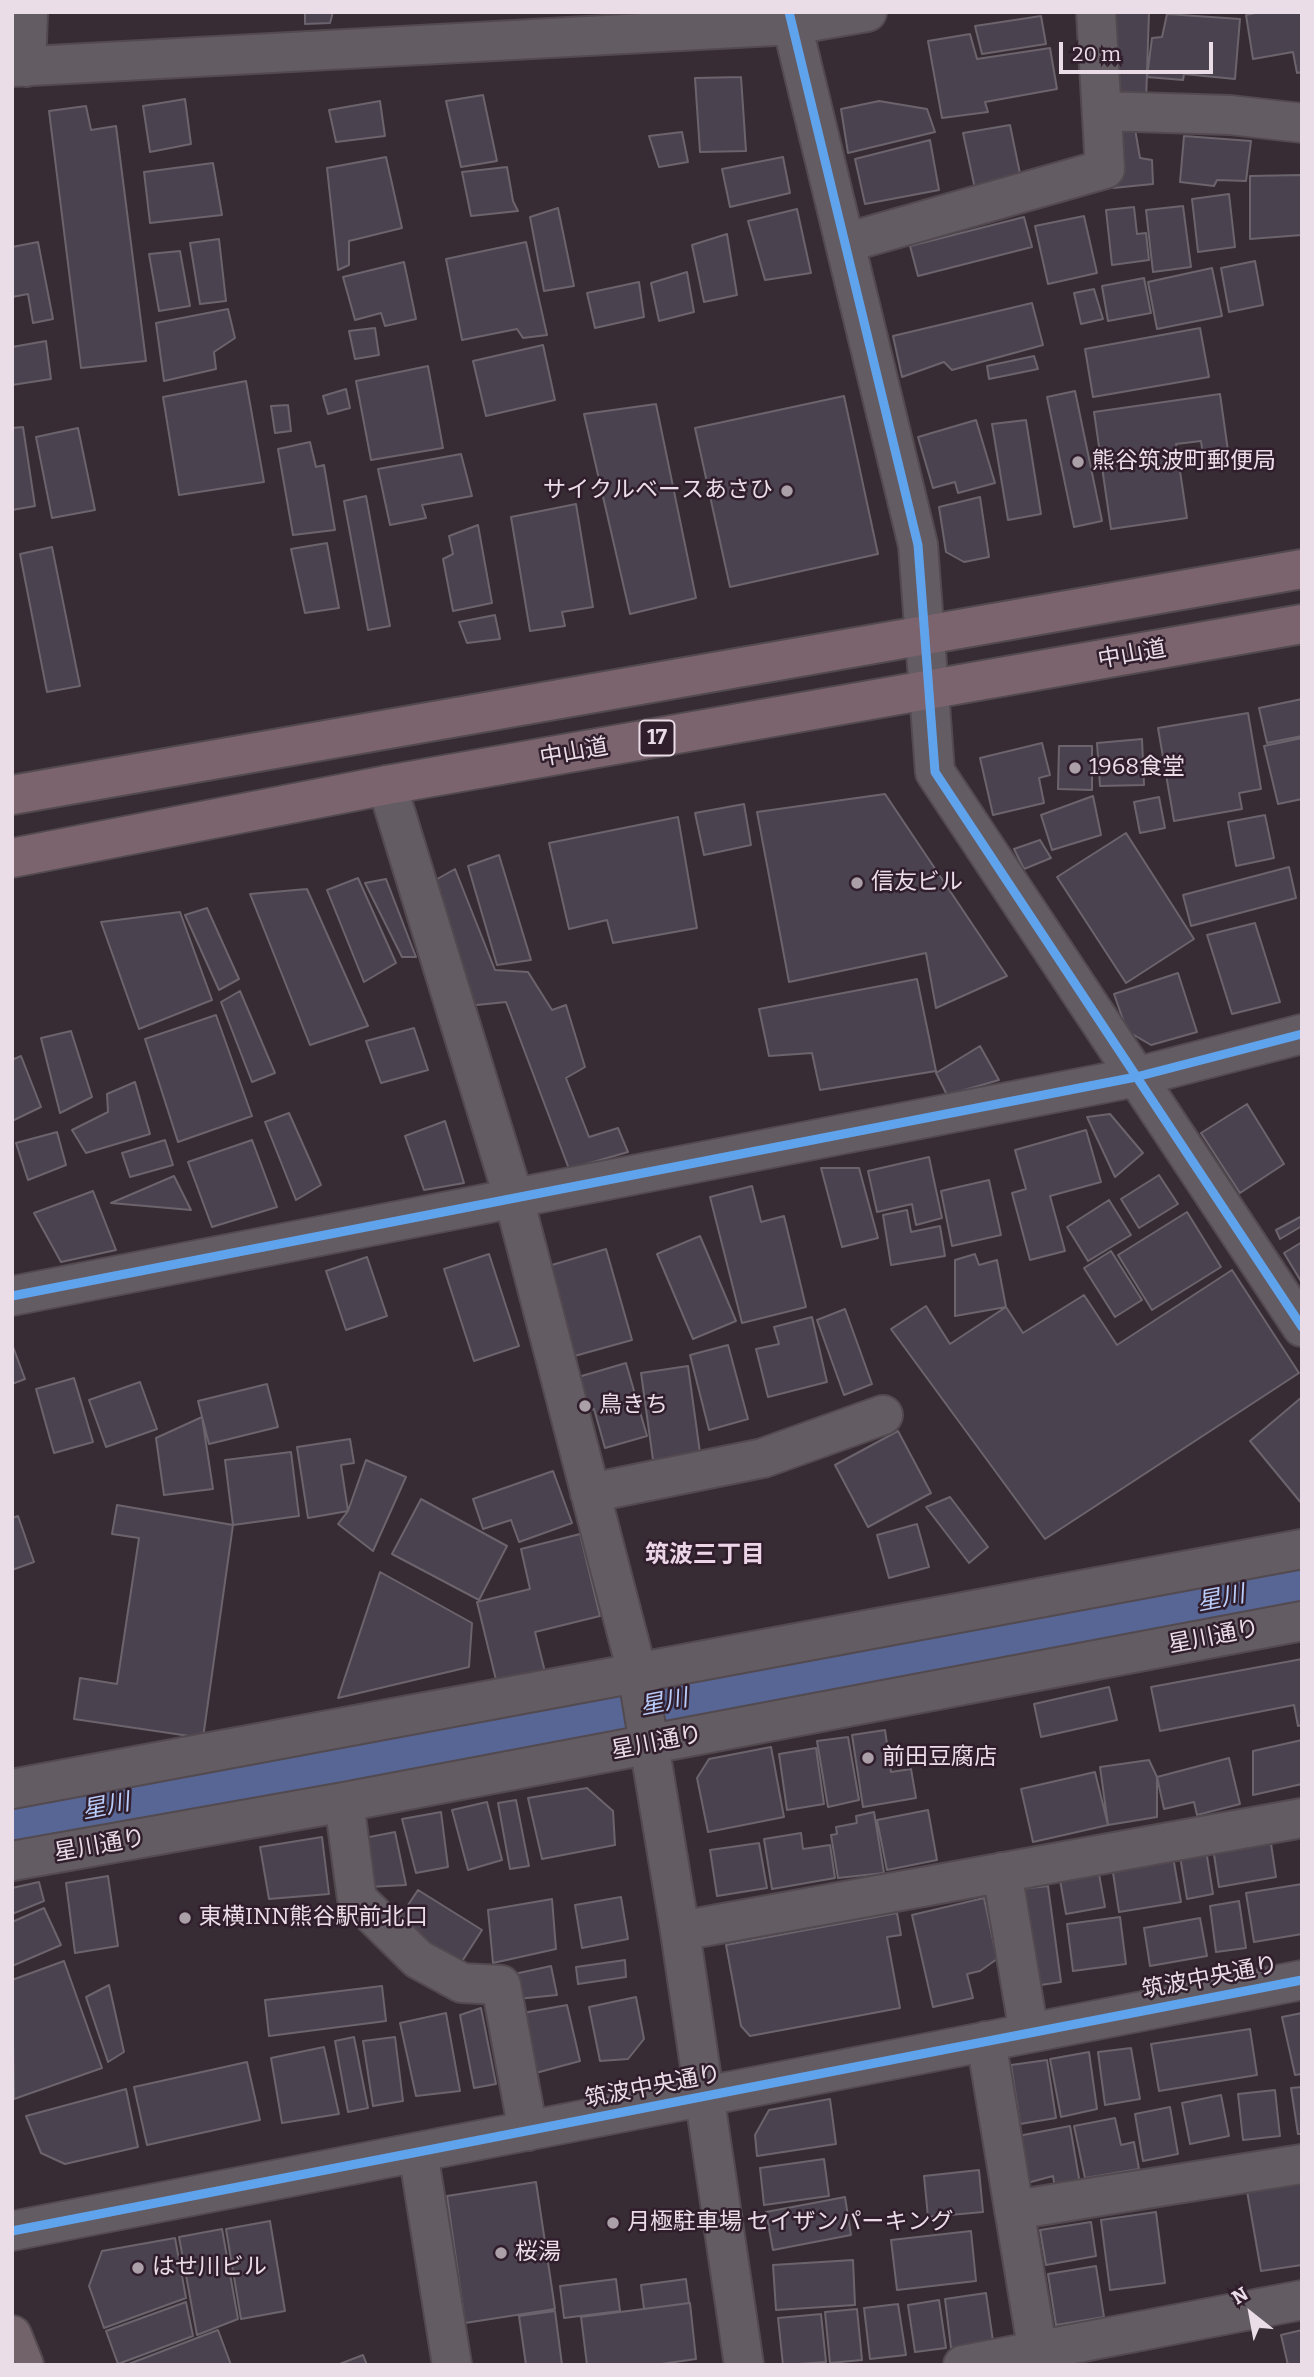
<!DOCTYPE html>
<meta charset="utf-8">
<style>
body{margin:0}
#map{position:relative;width:1314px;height:2377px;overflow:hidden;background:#372c34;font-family:Bitter,serif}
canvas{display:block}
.frame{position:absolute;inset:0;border:14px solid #eadde7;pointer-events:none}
.north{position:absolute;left:1216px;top:2279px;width:70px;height:70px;-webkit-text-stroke:5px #301e2d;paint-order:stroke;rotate:329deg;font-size:19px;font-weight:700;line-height:28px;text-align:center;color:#eadde7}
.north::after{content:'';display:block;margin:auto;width:24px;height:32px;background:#eadde7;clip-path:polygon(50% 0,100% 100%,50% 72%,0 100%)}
.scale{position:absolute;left:1059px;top:42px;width:154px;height:32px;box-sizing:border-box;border:4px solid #eadde7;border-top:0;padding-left:9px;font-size:21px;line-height:24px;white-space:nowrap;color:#eadde7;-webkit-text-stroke:5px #301e2d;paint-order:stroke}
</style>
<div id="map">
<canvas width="1314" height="2377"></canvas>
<div class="frame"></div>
<div class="north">N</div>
<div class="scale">20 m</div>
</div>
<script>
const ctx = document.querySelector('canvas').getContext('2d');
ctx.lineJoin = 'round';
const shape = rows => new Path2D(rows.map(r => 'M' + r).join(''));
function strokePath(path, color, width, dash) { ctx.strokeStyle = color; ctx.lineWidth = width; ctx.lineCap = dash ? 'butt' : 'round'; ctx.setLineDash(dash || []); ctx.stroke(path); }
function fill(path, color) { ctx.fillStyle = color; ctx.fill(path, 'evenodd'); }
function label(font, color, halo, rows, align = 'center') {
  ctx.font = font + ' Bitter,"Noto Sans JP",serif'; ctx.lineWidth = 5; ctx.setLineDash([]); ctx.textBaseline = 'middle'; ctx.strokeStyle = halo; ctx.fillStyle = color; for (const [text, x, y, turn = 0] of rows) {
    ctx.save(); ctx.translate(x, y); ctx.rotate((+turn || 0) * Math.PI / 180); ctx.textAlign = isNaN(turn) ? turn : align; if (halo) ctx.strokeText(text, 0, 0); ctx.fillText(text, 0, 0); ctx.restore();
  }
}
strokePath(shape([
 [25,1822,1302,1584]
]), '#576695', 93);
const building = shape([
 [305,12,333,12,330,23,305,24,305,12],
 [1105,12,1149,12,1146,102,1106,101,1105,12],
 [1260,12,1302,12,1302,72,1297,73,1293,52,1253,59,1246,15,1260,12],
 [1167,14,1240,19,1235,79,1184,74,1183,80,1147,77,1152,38,1162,37,1167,14],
 [1041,16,1046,44,982,54,975,26,1041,16],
 [970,34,977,59,1050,48,1057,89,985,102,988,112,942,118,928,41,970,34],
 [741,77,746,151,700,152,695,78,741,77],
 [483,95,497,161,461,167,446,101,483,95],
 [185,99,191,144,150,152,143,106,185,99],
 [380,101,385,136,336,142,329,110,380,101],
 [879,101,927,109,935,132,848,153,841,109,879,101],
 [86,106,91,130,116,126,146,361,81,368,49,111,86,106],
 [1134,123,1140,158,1152,160,1153,184,1113,188,1109,129,1134,123],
 [1010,125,1023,188,977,198,963,133,1010,125],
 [682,132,688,162,659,167,649,136,682,132],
 [1184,136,1251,141,1246,181,1217,180,1214,186,1180,182,1184,136],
 [930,140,939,190,865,204,855,159,930,140],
 [386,157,402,228,349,241,349,265,338,270,327,168,386,157],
 [783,157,790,193,730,207,722,169,783,157],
 [213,163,222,215,150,223,144,172,213,163],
 [507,167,513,201,518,211,471,216,462,172,507,167],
 [1302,175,1302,235,1250,239,1250,176,1302,175],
 [1229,194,1235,247,1198,252,1192,199,1229,194],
 [1183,206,1191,267,1153,272,1146,210,1183,206],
 [1134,207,1137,234,1146,233,1149,260,1112,265,1106,210,1134,207],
 [558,208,574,286,544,291,530,217,558,208],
 [797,209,811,273,765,280,748,221,797,209],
 [1084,216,1097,273,1048,284,1035,226,1084,216],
 [1024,217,1032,247,918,276,910,246,1024,217],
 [727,234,737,295,704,302,692,245,727,234],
 [219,239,226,301,200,304,190,243,219,239],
 [38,242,53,319,33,323,28,294,12,297,12,247,38,242],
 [526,242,547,335,523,338,517,329,462,340,446,259,526,242],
 [180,251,190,306,159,311,149,254,180,251],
 [1255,261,1263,305,1229,312,1221,268,1255,261],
 [404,262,416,319,385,326,381,313,355,320,343,277,404,262],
 [1212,268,1222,316,1157,329,1148,282,1212,268],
 [687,272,694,312,659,321,651,283,687,272],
 [1144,278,1151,313,1108,321,1102,286,1144,278],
 [639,282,644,317,595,328,587,293,639,282],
 [1094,289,1103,319,1081,324,1074,293,1094,289],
 [1032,303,1043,345,952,370,944,362,902,377,893,336,1032,303],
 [228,309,235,338,214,352,216,369,164,381,156,323,228,309],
 [375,328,379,355,355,359,349,331,375,328],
 [1200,328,1209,377,1093,397,1085,349,1200,328],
 [46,341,51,379,12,385,12,347,46,341],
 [543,345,555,400,486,416,473,361,543,345],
 [1034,356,1038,369,989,379,987,366,1034,356],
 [428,366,443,448,371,460,356,381,428,366],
 [246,381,264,482,179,495,163,397,246,381],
 [346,389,350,408,328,414,323,396,346,389],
 [1075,391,1102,521,1074,527,1047,397,1075,391],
 [1220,394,1230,465,1205,469,1201,441,1176,444,1187,518,1111,529,1094,412,1220,394],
 [844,396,878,554,730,587,695,428,844,396],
 [656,404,696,598,630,614,584,414,656,404],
 [288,405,291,431,275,433,271,406,288,405],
 [976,420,995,483,958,493,955,482,933,488,918,437,976,420],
 [1026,420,1041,514,1008,520,992,424,1026,420],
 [23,427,35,506,12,510,12,428,23,427],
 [78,428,95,510,52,518,36,437,78,428],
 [310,442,316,467,324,465,335,530,293,535,278,449,310,442],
 [461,454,472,496,422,505,426,518,390,525,378,469,461,454],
 [366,496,390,626,368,630,344,501,366,496],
 [980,497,989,557,964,562,946,552,939,507,980,497],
 [576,504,593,607,562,612,565,626,530,631,511,517,576,504],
 [478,525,492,603,453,611,443,559,453,554,449,536,478,525],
 [327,543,339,608,305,613,291,549,327,543],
 [52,547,80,686,47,692,20,554,52,547],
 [495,615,500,639,467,643,459,622,495,615],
 [1302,699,1302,736,1267,743,1259,708,1302,699],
 [1248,713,1261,789,1239,793,1242,809,1174,821,1158,728,1248,713],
 [1302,738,1302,799,1278,804,1264,746,1302,738],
 [1142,739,1144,785,1100,786,1097,743,1142,739],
 [1042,743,1050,775,1039,778,1044,803,993,815,980,758,1042,743],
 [1059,746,1092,746,1092,790,1058,789,1059,746],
 [885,794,1007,976,936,1008,926,953,789,982,757,812,885,794],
 [1093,796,1101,835,1052,850,1041,815,1093,796],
 [1159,797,1165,828,1140,833,1134,802,1159,797],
 [744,804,751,845,704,855,695,813,744,804],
 [1265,815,1274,858,1236,866,1228,822,1265,815],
 [678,817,697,928,613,943,607,920,569,929,549,843,678,817],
 [1126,833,1194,939,1126,983,1057,877,1126,833],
 [1040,840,1051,858,1024,869,1014,849,1040,840],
 [499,855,531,960,497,965,468,866,499,855],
 [1289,867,1296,898,1191,926,1183,895,1289,867],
 [455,869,495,970,528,972,552,1010,566,1005,585,1067,566,1078,589,1137,618,1128,628,1152,569,1169,506,1002,467,1006,430,883,455,869],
 [358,878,396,963,364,982,327,890,358,878],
 [386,879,416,957,402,957,365,883,386,879],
 [307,889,368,1026,310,1045,250,894,307,889],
 [207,908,239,979,219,990,185,915,207,908],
 [180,912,212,1000,139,1029,101,922,180,912],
 [1255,923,1280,1002,1232,1014,1207,935,1255,923],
 [1178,973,1197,1032,1151,1045,1127,1031,1114,994,1178,973],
 [917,979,936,1071,820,1090,812,1053,769,1056,759,1009,917,979],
 [240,991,275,1073,252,1082,221,1002,240,991],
 [216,1015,252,1116,178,1142,145,1039,216,1015],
 [414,1028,428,1070,381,1083,366,1041,414,1028],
 [71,1031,92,1097,60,1113,41,1038,71,1031],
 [980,1046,999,1080,947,1095,936,1073,980,1046],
 [21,1056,41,1107,12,1121,12,1060,21,1056],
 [135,1082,150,1134,86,1153,72,1130,108,1112,107,1094,135,1082],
 [1247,1104,1284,1164,1240,1193,1201,1133,1247,1104],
 [289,1113,321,1185,296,1200,265,1122,289,1113],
 [1110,1114,1143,1153,1115,1177,1087,1117,1110,1114],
 [445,1121,464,1183,424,1190,405,1136,445,1121],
 [1086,1130,1101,1182,1050,1196,1065,1251,1030,1260,1012,1193,1026,1189,1015,1150,1086,1130],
 [57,1132,66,1165,28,1180,16,1143,57,1132],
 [165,1140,173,1165,130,1177,122,1153,165,1140],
 [252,1140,277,1207,212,1227,188,1162,252,1140],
 [929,1157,942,1218,916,1225,912,1204,877,1212,868,1171,929,1157],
 [821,1168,859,1168,878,1238,842,1247,821,1168],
 [1159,1175,1178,1204,1139,1228,1121,1199,1159,1175],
 [174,1176,191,1210,111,1203,174,1176],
 [989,1180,1001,1235,952,1246,941,1191,989,1180],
 [752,1186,761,1222,784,1216,806,1307,742,1323,710,1197,752,1186],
 [93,1191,116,1250,61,1262,34,1213,93,1191],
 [1109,1200,1131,1235,1088,1261,1067,1227,1109,1200],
 [907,1210,911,1232,940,1226,945,1256,891,1265,883,1215,907,1210],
 [1187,1212,1221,1267,1152,1310,1118,1255,1187,1212],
 [1302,1216,1302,1226,1280,1239,1276,1230,1302,1216],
 [700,1236,736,1321,693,1339,657,1254,700,1236],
 [1302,1242,1302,1283,1284,1253,1302,1242],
 [606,1249,632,1340,571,1357,545,1267,606,1249],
 [1111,1251,1142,1300,1115,1317,1084,1268,1111,1251],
 [489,1254,519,1346,474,1361,444,1269,489,1254],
 [975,1254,979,1265,997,1260,1006,1307,955,1316,955,1260,975,1254],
 [367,1257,387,1316,346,1330,326,1271,367,1257],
 [1232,1270,1299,1373,1045,1539,891,1329,926,1306,950,1344,1006,1307,1023,1333,1084,1295,1117,1345,1232,1270],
 [845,1309,872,1384,844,1395,817,1320,845,1309],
 [812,1317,827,1382,768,1397,756,1349,779,1344,774,1327,812,1317],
 [12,1344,25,1379,12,1384,12,1344],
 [728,1345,748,1419,709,1430,690,1355,728,1345],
 [626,1363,647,1436,605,1448,594,1409,578,1413,568,1380,626,1363],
 [688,1366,701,1460,654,1467,641,1373,688,1366],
 [74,1378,93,1442,54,1453,36,1389,74,1378],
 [140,1382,157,1429,106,1447,89,1400,140,1382],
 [267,1384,278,1427,209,1444,198,1401,267,1384],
 [1302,1397,1302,1504,1250,1441,1302,1397],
 [202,1417,213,1489,164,1495,156,1438,202,1417],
 [898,1431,931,1493,868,1527,835,1465,898,1431],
 [350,1439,354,1463,341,1465,348,1511,308,1518,297,1447,350,1439],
 [291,1452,299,1516,233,1525,225,1460,291,1452],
 [366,1460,406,1477,373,1551,338,1524,348,1511,366,1460],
 [553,1471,572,1523,519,1542,511,1520,483,1529,473,1499,553,1471],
 [950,1497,988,1547,969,1563,926,1507,950,1497],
 [421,1499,507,1546,479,1600,392,1554,421,1499],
 [117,1505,233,1525,203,1738,74,1719,80,1678,117,1684,139,1538,112,1534,117,1505],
 [18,1516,34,1562,12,1570,12,1518,18,1516],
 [917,1524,929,1567,889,1578,877,1535,917,1524],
 [580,1534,600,1616,535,1632,545,1672,497,1684,477,1602,530,1589,521,1549,580,1534],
 [380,1572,472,1623,469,1667,338,1698,380,1572],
 [1302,1659,1302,1725,1298,1726,1294,1705,1160,1731,1151,1687,1302,1659],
 [1109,1687,1117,1720,1041,1737,1034,1704,1109,1687],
 [885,1730,891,1772,911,1769,916,1798,863,1807,852,1735,885,1730],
 [848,1737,859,1800,828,1807,817,1741,848,1737],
 [1302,1740,1302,1784,1253,1795,1253,1751,1302,1740],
 [771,1747,784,1817,708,1832,697,1778,709,1759,771,1747],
 [816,1748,824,1804,787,1810,779,1754,816,1748],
 [1229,1758,1240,1804,1197,1815,1194,1802,1164,1809,1157,1777,1229,1758],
 [1149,1760,1157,1777,1157,1817,1108,1825,1100,1767,1149,1760],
 [1095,1772,1108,1825,1033,1842,1021,1789,1095,1772],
 [587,1788,613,1811,615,1845,542,1859,528,1798,587,1788],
 [516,1800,529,1866,510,1869,498,1803,516,1800],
 [487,1802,502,1860,468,1870,452,1810,487,1802],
 [928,1810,937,1860,887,1870,877,1820,928,1810],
 [441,1812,448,1867,416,1873,402,1819,441,1812],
 [874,1812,884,1873,838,1878,831,1835,837,1834,836,1827,857,1823,856,1816,874,1812],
 [395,1832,406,1885,368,1887,359,1839,395,1832],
 [801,1833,803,1849,830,1845,835,1878,772,1889,764,1839,801,1833],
 [322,1837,329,1894,269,1899,260,1847,322,1837],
 [1270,1837,1276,1877,1219,1887,1213,1848,1270,1837],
 [759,1843,767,1888,717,1896,710,1850,759,1843],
 [1206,1850,1213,1894,1187,1899,1180,1856,1206,1850],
 [1173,1857,1181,1902,1119,1912,1112,1866,1173,1857],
 [1099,1874,1105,1907,1066,1914,1060,1880,1099,1874],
 [108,1876,118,1946,75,1953,66,1883,108,1876],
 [39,1882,44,1901,12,1914,12,1888,39,1882],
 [1302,1884,1302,1934,1254,1942,1246,1893,1302,1884],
 [1048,1886,1061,1982,1034,1986,1021,1889,1048,1886],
 [418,1890,482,1930,461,1963,396,1923,418,1890],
 [621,1897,628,1939,582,1948,575,1905,621,1897],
 [984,1898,997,1959,980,1971,967,1974,973,1998,933,2007,912,1915,984,1898],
 [552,1899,556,1949,493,1963,488,1910,552,1899],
 [1239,1901,1246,1948,1216,1952,1210,1906,1239,1901],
 [44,1908,61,1945,12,1966,12,1922,44,1908],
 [897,1913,901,1935,887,1937,900,2008,750,2036,741,2026,726,1945,897,1913],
 [1120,1917,1126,1964,1073,1971,1067,1924,1120,1917],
 [1200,1918,1207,1956,1150,1966,1144,1928,1200,1918],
 [625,1960,626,1977,578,1984,576,1967,625,1960],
 [64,1961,102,2068,14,2099,12,1980,64,1961],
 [551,1966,557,1995,507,2000,505,1976,551,1966],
 [109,1985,124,2052,108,2062,86,1997,109,1985],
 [382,1986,386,2021,269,2036,265,2000,382,1986],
 [636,1997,644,2039,628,2059,600,2061,589,2007,636,1997],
 [567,2005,580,2061,532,2074,517,2014,567,2005],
 [481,2008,496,2084,474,2088,460,2015,481,2008],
 [446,2013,460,2091,416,2096,400,2023,446,2013],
 [1302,2013,1302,2074,1295,2075,1282,2017,1302,2013],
 [1250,2029,1257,2075,1159,2091,1151,2044,1250,2029],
 [354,2037,368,2108,348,2112,335,2041,354,2037],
 [395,2037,403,2101,373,2106,363,2041,395,2037],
 [324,2047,339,2114,282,2123,271,2058,324,2047],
 [1131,2048,1140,2099,1105,2105,1098,2052,1131,2048],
 [1089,2052,1097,2109,1061,2117,1050,2059,1089,2052],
 [1047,2060,1056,2118,1020,2124,1011,2065,1047,2060],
 [247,2062,260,2120,147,2145,134,2087,247,2062],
 [1302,2087,1302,2134,1298,2134,1291,2088,1302,2087],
 [126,2089,138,2147,65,2164,41,2153,26,2116,126,2089],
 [1275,2090,1280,2136,1243,2140,1238,2094,1275,2090],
 [1221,2095,1229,2136,1190,2144,1182,2103,1221,2095],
 [830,2099,836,2144,757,2156,755,2135,769,2110,830,2099],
 [1170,2107,1178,2154,1143,2161,1135,2114,1170,2107],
 [1115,2118,1121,2145,1134,2142,1139,2169,1085,2178,1074,2126,1115,2118],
 [1070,2126,1080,2184,1055,2188,1053,2176,1027,2183,1018,2136,1070,2126],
 [824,2159,829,2196,764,2205,760,2168,824,2159],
 [979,2170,983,2212,928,2217,924,2176,979,2170],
 [1302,2180,1302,2265,1261,2271,1247,2191,1302,2180],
 [536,2182,555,2309,465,2323,447,2196,536,2182],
 [845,2197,851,2235,773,2250,766,2212,845,2197],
 [1156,2212,1165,2283,1110,2290,1101,2220,1156,2212],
 [270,2221,285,2311,241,2319,226,2229,270,2221],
 [1091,2222,1096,2256,1046,2265,1040,2230,1091,2222],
 [222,2229,238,2319,197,2335,179,2237,222,2229],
 [971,2231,976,2281,897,2290,891,2240,971,2231],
 [175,2238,186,2298,104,2328,89,2286,102,2251,175,2238],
 [853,2260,855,2305,776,2310,773,2265,853,2260],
 [1096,2266,1104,2317,1056,2325,1048,2274,1096,2266],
 [616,2279,620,2311,564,2318,560,2286,616,2279],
 [686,2279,689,2303,644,2309,641,2285,686,2279],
 [986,2293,993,2341,951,2348,945,2299,986,2293],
 [939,2300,946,2348,915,2352,908,2305,939,2300],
 [186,2302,193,2336,118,2364,106,2331,186,2302],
 [690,2303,696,2359,654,2365,587,2365,581,2317,690,2303],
 [898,2304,906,2355,870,2359,864,2308,898,2304],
 [857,2309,862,2360,830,2363,825,2312,857,2309],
 [555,2311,562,2365,526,2365,519,2316,555,2311],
 [821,2314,826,2362,783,2365,778,2318,821,2314],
 [218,2330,231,2365,126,2365,218,2330],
 [1302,2330,1302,2365,1288,2365,1281,2335,1302,2330],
 [363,2355,367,2365,337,2365,363,2355]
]);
fill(building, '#4b4250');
strokePath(building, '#6b646c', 2);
const minor = shape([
 [789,12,918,545,935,772,1302,1327],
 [12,67,792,25,867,12],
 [26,67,28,12],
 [1102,111,1230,115,1302,123],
 [845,243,1105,169,1096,12],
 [387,785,514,1199,637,1672,680,1931,744,2365],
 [12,1296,1136,1077,1302,1034],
 [590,1493,763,1458,883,1415],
 [12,1789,1302,1549],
 [344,1802,357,1899,418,1959,462,1983,501,1985,528,2131],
 [12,1861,344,1802,1302,1621],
 [1002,1872,1029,2033],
 [680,1931,1302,1818],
 [986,2041,1040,2365],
 [418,2152,452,2365],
 [1014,2210,1302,2164],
 [12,2231,1302,1980],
 [963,2365,1302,2300]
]);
const major = shape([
 [12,2335,24,2365]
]);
const highway = shape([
 [12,795,1302,569],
 [12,858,387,785,1302,624]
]);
strokePath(minor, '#534a50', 42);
strokePath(major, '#534a50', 42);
strokePath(highway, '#534a50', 42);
strokePath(minor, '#645c63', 38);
strokePath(major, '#72626a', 38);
strokePath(highway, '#7b646e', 38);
strokePath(shape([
 [789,12,918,545,935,772,1302,1327],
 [12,1296,1136,1077,1302,1034],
 [12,2231,1302,1980]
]), '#60a3ed', 9);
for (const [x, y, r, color] of [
 [1078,462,7,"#ab9fa8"],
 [787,491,7,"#ab9fa8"],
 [1075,768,7,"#ab9fa8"],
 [857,883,7,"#ab9fa8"],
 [585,1406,7,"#ab9fa8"],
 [868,1758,7,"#ab9fa8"],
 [185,1918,7,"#ab9fa8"],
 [613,2223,7,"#ab9fa8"],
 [501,2253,7,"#ab9fa8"],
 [138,2268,7,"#ab9fa8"]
]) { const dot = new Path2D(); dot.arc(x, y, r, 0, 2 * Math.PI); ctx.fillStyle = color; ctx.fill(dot); strokePath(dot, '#301e2d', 2.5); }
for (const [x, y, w] of [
 [657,738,35]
]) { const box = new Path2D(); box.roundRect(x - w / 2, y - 17.5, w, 35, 5); ctx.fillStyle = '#301e2d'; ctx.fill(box); strokePath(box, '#eadde7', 2); }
label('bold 21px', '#eadde7', null, [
 ["17",657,738]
]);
label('23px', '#eadde7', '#301e2d', [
 ["熊谷筑波町郵便局",1092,462],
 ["サイクルベースあさひ",773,491,"right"],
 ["1968食堂",1089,768],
 ["信友ビル",871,883],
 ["鳥きち",599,1406],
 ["前田豆腐店",882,1758],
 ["東横INN熊谷駅前北口",199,1918],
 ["月極駐車場 セイザンパーキング",627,2223],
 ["桜湯",515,2253],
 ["はせ川ビル",152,2268]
], 'left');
label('23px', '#eadde7', '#301e2d', [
 ["中山道",1132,655,-10],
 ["中山道",574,753,-10],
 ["星川通り",1214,1637,-11],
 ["星川通り",657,1743,-11],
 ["星川通り",100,1846,-10],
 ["筑波中央通り",1210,1978,-11],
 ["筑波中央通り",653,2087,-11]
]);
label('bold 24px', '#edd5e8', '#301e2d', [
 ["筑波三丁目",705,1555]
]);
label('italic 24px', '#baccfa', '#301e2d', [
 ["星川",1221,1599,-11],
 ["星川",664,1703,-11],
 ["星川",106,1807,-11]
]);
</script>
